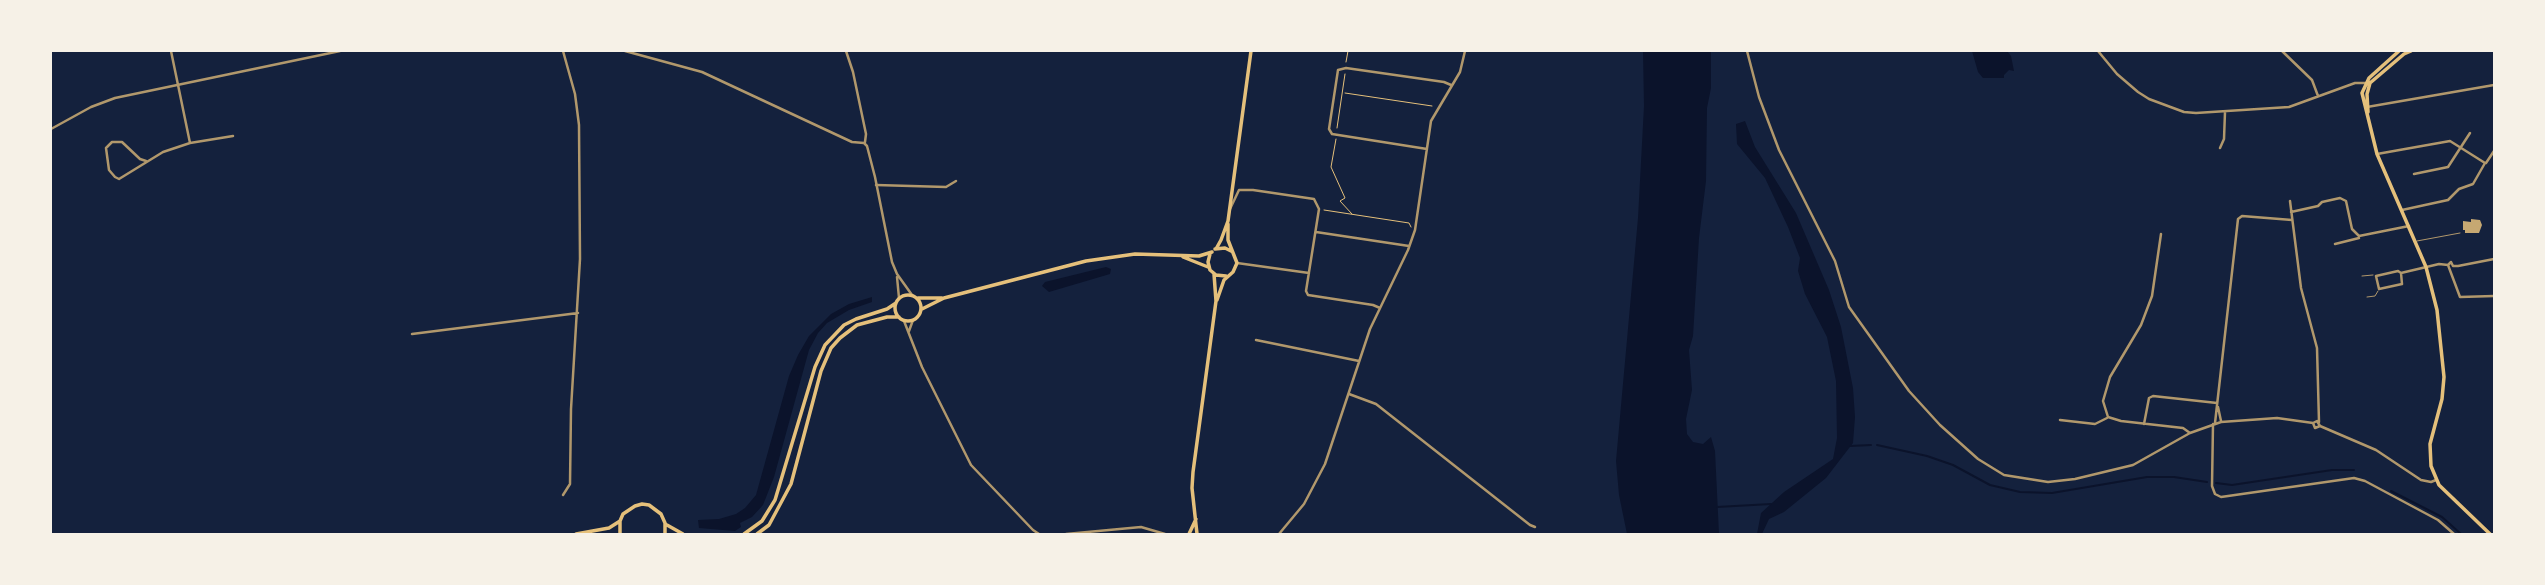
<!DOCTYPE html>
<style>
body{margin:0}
#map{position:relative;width:2545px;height:585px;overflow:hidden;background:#14213d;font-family:Ubuntu,sans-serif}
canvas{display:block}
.frame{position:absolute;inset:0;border:52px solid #f6f1e7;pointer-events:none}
</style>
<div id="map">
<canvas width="2545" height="585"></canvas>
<div class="frame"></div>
</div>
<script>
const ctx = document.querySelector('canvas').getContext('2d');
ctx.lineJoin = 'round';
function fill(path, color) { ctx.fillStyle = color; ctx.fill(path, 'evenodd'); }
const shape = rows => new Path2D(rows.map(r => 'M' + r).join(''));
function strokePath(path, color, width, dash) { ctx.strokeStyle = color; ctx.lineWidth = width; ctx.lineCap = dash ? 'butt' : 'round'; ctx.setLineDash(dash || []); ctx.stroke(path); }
fill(shape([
 [1643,51,1711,51,1711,88,1707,108,1706,181,1699,238,1693,336,1689,350,1692,390,1686,419,1687,434,1693,442,1703,444,1711,437,1715,451,1719,534,1627,534,1619,495,1616,461,1638,218,1644,106],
 [1972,51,2007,51,2011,56,2014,71,2009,70,2004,75,2004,78,1983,78,1978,72],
 [1745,121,1755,147,1796,213,1829,290,1841,327,1853,388,1855,417,1853,443,1826,478,1784,512,1769,519,1762,534,1757,534,1761,513,1784,492,1833,459,1837,438,1836,381,1827,337,1805,294,1798,271,1800,258,1788,227,1765,178,1737,144,1736,124],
 [1106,267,1111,269,1110,274,1049,292,1042,286,1045,282],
 [872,297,872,302,849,310,827,323,818,333,809,350,774,477,763,505,752,517,740,523,741,527,735,531,699,528,698,520,719,519,736,514,745,508,756,495,789,376,798,355,809,336,831,314,849,304]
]), '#0b132b');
strokePath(shape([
 [1877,445,1927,456,1953,465,1990,485,2020,492,2052,493,2147,477,2174,477,2207,482],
 [1850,446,1871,445],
 [2216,483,2232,485,2332,470,2354,470],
 [2391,491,2442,517,2461,534],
 [1717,507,1771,504]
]), '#0b132b', 2);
fill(shape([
 [2471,219,2480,220,2482,225,2479,233,2465,233,2465,230,2463,230,2463,221,2471,222]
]), '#c6a872');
strokePath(shape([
 [1346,62,1348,51],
 [1345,93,1432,106],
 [1337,128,1345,74],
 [1336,139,1331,167,1345,198,1340,201,1352,214],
 [1324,210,1409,223,1411,227]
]), '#e5c07b', 1);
strokePath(shape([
 [2417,241,2460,233],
 [2362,276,2373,275],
 [2367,297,2375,296,2378,291]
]), '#b1986c', 1);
strokePath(shape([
 [171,51,190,143],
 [563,51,575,94,579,125,580,259,571,409,570,484,563,495],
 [1747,51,1759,97,1779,150,1835,261,1849,307,1909,391,1940,425,1978,459,2004,475,2048,482,2075,479,2133,465,2190,433,2221,422,2277,418,2313,423,2317,421,2320,426,2315,428,2313,423],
 [2098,51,2117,74,2138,92,2149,99,2184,112,2196,113,2289,107,2355,83,2365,83],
 [2282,51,2312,80,2318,96],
 [2367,107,2494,85],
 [2220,148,2224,139,2225,112],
 [1427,149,1332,134,1329,129,1338,70,1346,68,1444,82,1451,85],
 [2377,154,2450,141,2485,163,2473,184,2459,189,2448,200,2402,210],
 [146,161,140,159,122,142,112,142,106,148,109,170,115,177,119,179,163,152,190,143,233,136],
 [2486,163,2494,151],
 [2414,174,2448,167,2470,133],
 [876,185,946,187,956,181],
 [2290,201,2301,288,2317,348,2319,422],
 [1230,209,1239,190,1253,190,1314,199,1319,209,1306,291,1308,295,1373,305,1380,308],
 [2291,212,2318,206,2322,202,2340,198,2346,201,2352,229,2359,236,2409,226],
 [1316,232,1409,246],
 [2161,234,2152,296,2141,325,2110,377,2103,401,2108,417,2121,421,2183,428,2190,433],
 [2335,244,2359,238],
 [1237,263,1309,273],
 [2448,265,2460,297,2494,296],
 [2398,271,2401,273,2402,284,2379,289,2376,276,2398,271],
 [2401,273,2439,264,2448,265,2451,262,2453,266,2458,266,2494,259],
 [412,334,578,313],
 [1256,340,1359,361],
 [1349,394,1376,404,1530,525,1535,527],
 [2218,407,2221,421],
 [2060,420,2095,424,2107,418],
 [2215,423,2238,219,2242,216,2292,220],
 [2144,424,2149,398,2153,396,2217,403],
 [2213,424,2212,486,2215,494,2221,497,2354,478,2365,481,2438,520,2454,534],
 [2320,426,2376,450,2421,480,2431,482,2436,480],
 [1279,534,1304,504,1325,464,1370,329,1408,250,1415,230,1431,121,1460,72,1465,51]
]), '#b1986c', 2.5);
strokePath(shape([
 [625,51,702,72,852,142,864,143],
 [846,51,853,72,866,134,865,142],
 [51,129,91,107,115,98,340,51],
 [864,143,867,146,875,177,892,262,897,274,912,295],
 [897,277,899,298],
 [904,321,922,367,971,465,1033,530,1039,534],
 [909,331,913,320],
 [1066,534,1141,527,1165,534]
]), '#b1986c', 2.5);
strokePath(shape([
 [2399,51,2369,78,2362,93,2377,154,2426,267,2437,310,2444,377,2442,399,2430,444,2431,466,2439,485,2490,534],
 [2368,112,2367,94,2370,83,2404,54,2411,51],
 [1215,249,1225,248,1231,251],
 [1216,249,1221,240,1228,221,1251,51],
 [1210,254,1208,262,1210,270,1216,275,1226,276],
 [1183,257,1208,267],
 '895 308a13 13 0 1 1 26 0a13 13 0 1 1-26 0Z',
 [918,298,942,298],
 [1217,300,1224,280,1233,272,1237,263,1228,240,1228,224],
 [922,309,944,298,1086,261,1135,254,1199,256,1212,252],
 [667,525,683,534],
 [576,534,609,528,620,521],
 [620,534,620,521,623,514,635,506,642,504,649,505,661,514,665,523,665,534],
 [744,534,762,521,775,500,815,367,825,345,844,325,856,319,887,309,896,303],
 [757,534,769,525,791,484,821,371,831,348,840,338,857,325,887,317,899,317],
 [1189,534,1196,519],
 [1197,534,1192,488,1193,472,1216,301,1214,274]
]), '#e5c07b', 3.5);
</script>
